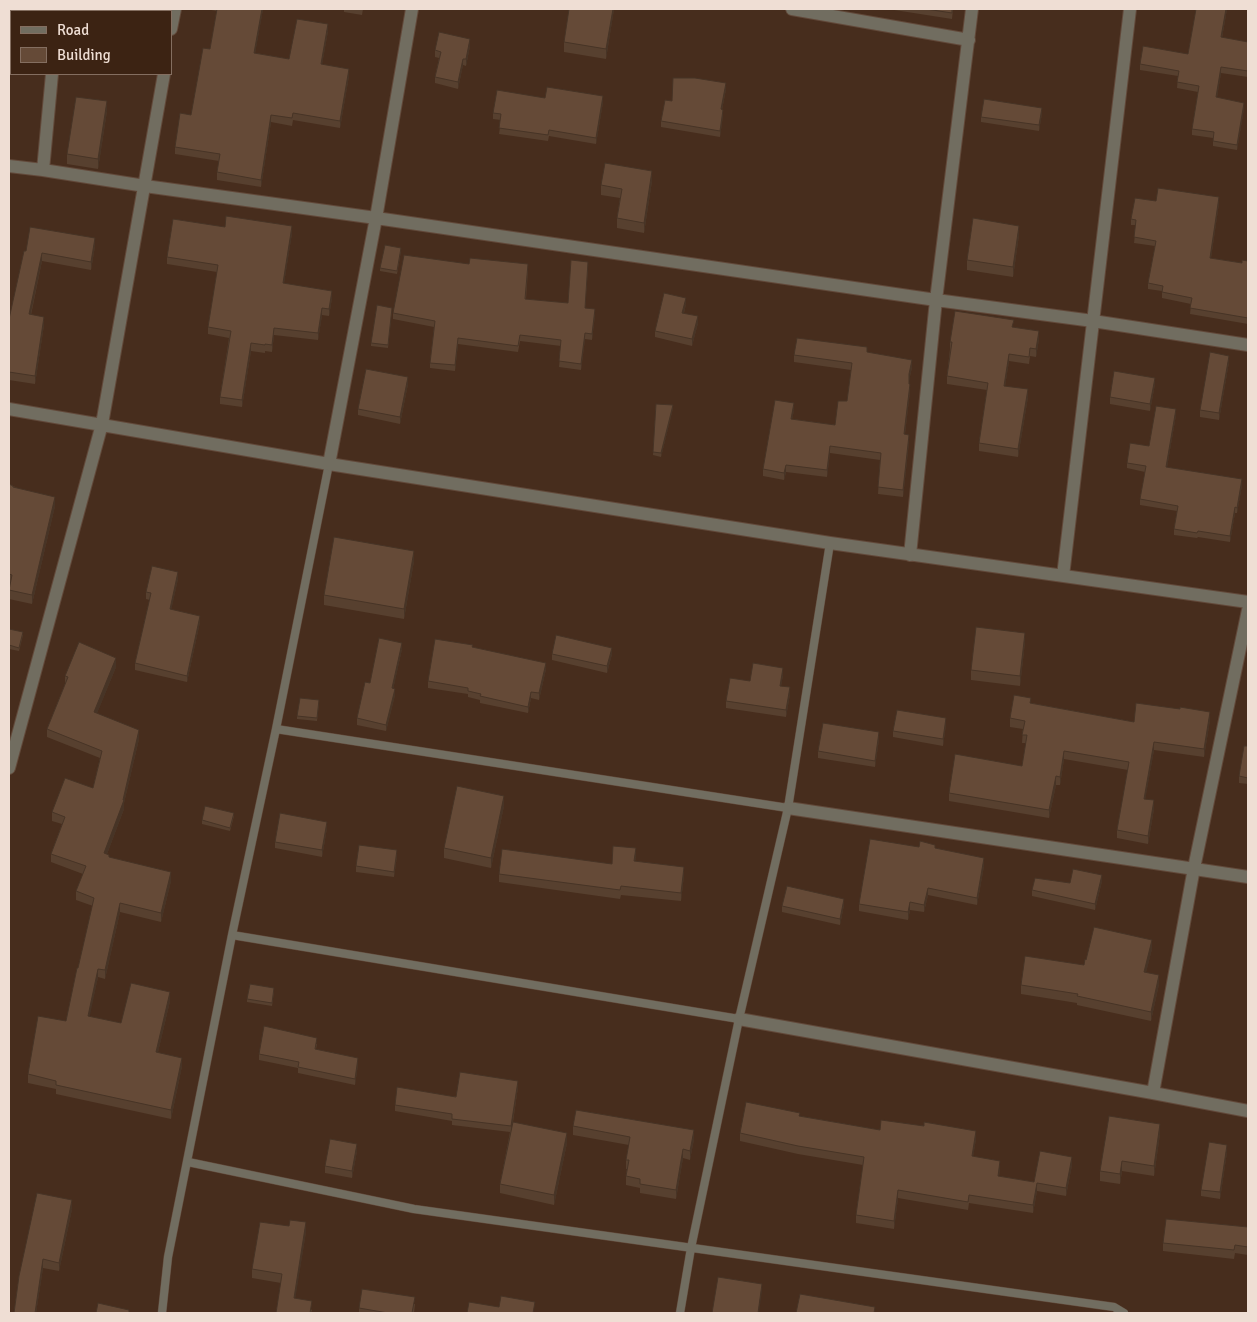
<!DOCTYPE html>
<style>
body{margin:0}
#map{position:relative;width:1257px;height:1322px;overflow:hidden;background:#472d1d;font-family:Signika,sans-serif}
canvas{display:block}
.frame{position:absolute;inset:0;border:10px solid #efded4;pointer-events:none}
.legend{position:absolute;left:10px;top:10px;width:162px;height:65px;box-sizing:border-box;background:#3c2313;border:1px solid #846e60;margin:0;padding:6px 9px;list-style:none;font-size:15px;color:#efded4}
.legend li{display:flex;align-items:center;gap:10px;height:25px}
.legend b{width:25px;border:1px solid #846e60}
</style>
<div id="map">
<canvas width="1257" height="1322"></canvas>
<div class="frame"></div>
<ul class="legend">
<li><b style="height:6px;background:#716d60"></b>Road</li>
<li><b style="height:14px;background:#654a37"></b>Building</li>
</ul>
</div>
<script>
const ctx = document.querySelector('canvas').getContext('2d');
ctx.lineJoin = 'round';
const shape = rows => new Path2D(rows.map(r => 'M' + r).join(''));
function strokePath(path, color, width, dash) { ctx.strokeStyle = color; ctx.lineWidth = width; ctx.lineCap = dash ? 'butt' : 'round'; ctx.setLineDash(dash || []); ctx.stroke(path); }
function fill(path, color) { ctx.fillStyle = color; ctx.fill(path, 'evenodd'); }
const service = shape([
 [276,729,788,808],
 [232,935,739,1019],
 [188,1162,414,1209,1114,1307,1124,1313],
 [162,1313,168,1257,232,935,276,729,329,464],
 [680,1313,691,1248,739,1019,788,808,830,543]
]);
const minor = shape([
 [792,9,969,40],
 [58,11,58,9],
 [171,29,175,9],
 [9,166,43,170,145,186,376,218,936,300,1093,321,1248,345],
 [43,170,52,74],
 [9,409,329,464,830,543,1248,602],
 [329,464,376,218,412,9],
 [910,555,936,300,972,9],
 [1063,576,1130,9],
 [9,768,102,424,164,74],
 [788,808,1248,877],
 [739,1019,1153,1093,1248,1111],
 [1153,1093,1194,868,1248,610]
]);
strokePath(service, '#62493a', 9);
strokePath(minor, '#62493a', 14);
strokePath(service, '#716d60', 8);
strokePath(minor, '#716d60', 12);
fill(shape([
 [211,9,263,9,255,53,289,59,328,31,322,64,349,76,340,128,293,120,292,126,271,122,261,187,217,180,217,172,219,161,175,154,175,147,191,115,210,49,217,11,211,10],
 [344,9,363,9,362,15,344,12],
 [614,9,606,59,564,52,564,42],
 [888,9,953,9,952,19],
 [1188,9,1227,9,1222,38,1248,42,1248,77,1221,73,1217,97,1244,108,1237,150,1213,146,1213,138,1192,135,1192,129,1198,92,1177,88,1178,76,1140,70,1140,64,1188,54,1196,10],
 [470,46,466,66,463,65,458,89,435,83,435,77,439,58,435,57,435,50],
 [726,89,722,110,723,115,720,137,661,127,661,121,672,101],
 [545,98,603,102,596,144,549,136,548,141,499,134,501,120,493,119,493,113],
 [107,111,98,169,67,164,67,154],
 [1042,113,1039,131,981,122,981,117],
 [652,181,644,233,617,228,617,218,620,198,601,195,601,185],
 [1156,201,1219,203,1211,258,1242,263,1248,261,1248,324,1190,314,1191,304,1162,298,1162,291,1148,289,1148,283,1155,246,1134,243,1136,225,1131,225,1131,219],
 [225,227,292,233,284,283,332,298,329,316,322,315,318,340,274,335,272,352,265,351,265,353,251,351,242,407,220,404,220,397,229,338,208,334,208,327,217,272,167,264,167,257],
 [1019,235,1013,277,967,270,967,260],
 [95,246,91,270,42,261,31,315,44,325,35,384,9,380,9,319,26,251],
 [401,251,397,274,380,271,380,268],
 [469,264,528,270,526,299,568,303,588,268,585,308,595,315,592,340,585,339,581,370,559,367,561,346,520,341,518,352,458,344,455,371,430,368,430,363,434,327,393,319,393,313],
 [686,304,684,313,698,323,692,346,655,337,655,331],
 [392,308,388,348,371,346,371,343],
 [1014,327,1039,339,1036,357,1030,356,1029,364,1009,361,1005,386,1028,397,1018,457,979,451,979,443,987,390,947,384,947,376,950,349,950,342],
 [867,352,912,367,909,381,910,391,905,434,909,442,903,497,878,494,880,460,830,453,827,477,786,472,784,480,763,476,763,469,794,410,792,419,835,425,847,401,851,370,794,362,794,355],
 [1229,362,1219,420,1200,417,1200,410],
 [408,384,400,424,358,415,358,409],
 [1155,384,1150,411,1110,404,1110,397],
 [656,404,673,408,661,457,653,455],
 [1176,415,1167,467,1242,485,1237,513,1235,513,1230,542,1198,537,1197,538,1174,535,1174,529,1177,511,1140,505,1140,499,1145,472,1127,468,1127,463,1149,446],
 [9,484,55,506,32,604,9,599,9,588,10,584,9,584],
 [414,561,404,619,324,605,324,595],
 [178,579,171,610,200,622,187,682,135,670,135,663,150,600,146,599,146,592],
 [9,629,23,635,19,651,9,649],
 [1025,642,1020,686,971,680,971,670],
 [473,647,546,669,539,700,531,698,528,713,480,703,480,700,468,697,468,694,428,688,428,681],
 [402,649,393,689,395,695,386,731,357,725,357,718,370,683],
 [552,654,612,654,607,673,552,660],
 [116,667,97,713,139,739,124,803,124,809,107,854,109,857,171,881,161,922,120,912,105,979,98,977,89,1017,121,1023,170,1001,158,1052,182,1066,171,1119,56,1094,56,1089,28,1083,28,1074,66,1021,93,906,76,900,76,891,83,874,51,862,51,854,62,824,52,821,52,812,93,788,100,758,47,737,47,729,65,684,65,676],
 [783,675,781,686,790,694,786,717,726,708,726,701,750,681],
 [319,703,317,721,297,719,297,716],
 [1031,703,1134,722,1210,720,1204,757,1154,750,1145,799,1154,809,1148,844,1117,838,1117,830,1128,770,1064,759,1060,785,1056,785,1049,818,949,801,949,793,1022,766,1026,743,1022,743,1023,729,1010,727,1010,718],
 [946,724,943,746,893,737,893,731],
 [879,739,875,767,818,758,818,751],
 [1248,746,1248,784,1239,783,1239,776],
 [504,806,491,868,444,858,444,848],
 [234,816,230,831,202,824,202,820],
 [327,828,322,857,275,848,275,842],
 [919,847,935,848,984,866,977,905,928,895,924,912,910,910,908,920,859,911,859,904],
 [397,856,394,877,356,872,356,866],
 [636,856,635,861,684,875,681,901,621,895,620,899,499,882,499,874,612,864],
 [1102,881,1095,910,1032,896,1032,890,1070,883],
 [844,905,840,925,782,912,782,906],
 [1152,949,1146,972,1159,984,1151,1021,1077,1005,1077,1003,1021,994,1021,985,1084,965,1086,960],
 [274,991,272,1006,247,1002,247,999],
 [317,1044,316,1049,358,1064,355,1085,298,1073,298,1068,259,1060,259,1054],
 [518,1087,513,1122,567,1143,554,1205,500,1193,500,1184,510,1132,452,1125,452,1121,395,1111,395,1105],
 [800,1116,880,1130,976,1139,973,1156,1000,1169,999,1176,1034,1182,1072,1165,1066,1196,1037,1191,1033,1213,969,1203,968,1210,898,1198,894,1229,856,1223,856,1215,863,1165,798,1154,740,1141,740,1133],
 [573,1126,694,1139,690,1160,683,1158,676,1199,640,1193,640,1188,626,1185,626,1176,627,1169,626,1169,626,1160,629,1145,573,1135],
 [1160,1134,1154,1176,1122,1171,1120,1184,1100,1181,1100,1171],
 [357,1151,352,1178,325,1173,325,1166],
 [1227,1152,1220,1199,1201,1196,1201,1190],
 [72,1209,59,1271,43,1268,36,1313,14,1313,19,1276],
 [1248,1227,1248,1255,1235,1253,1234,1259,1163,1251,1163,1243],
 [306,1232,295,1298,312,1310,311,1313,276,1313,281,1283,252,1278,252,1269],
 [415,1304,414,1313,359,1313,359,1308]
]), '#57402f');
fill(shape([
 [262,9,263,9,254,60,254,53],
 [613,9,614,9,606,59,606,49],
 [1226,9,1227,9,1221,43,1221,37],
 [328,24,328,31,321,71,321,64],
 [470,39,470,46,466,66,466,59],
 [463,59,463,65,458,89,458,82],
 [1221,67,1221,73,1216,103,1216,97],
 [349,69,349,76,340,128,340,121],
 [726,83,726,89,721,115,721,109],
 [603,96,603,102,596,144,596,138],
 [107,101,107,111,98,169,98,159],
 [1244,103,1244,108,1237,150,1237,145],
 [1042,108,1042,113,1039,131,1039,125],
 [723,110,723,115,720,137,720,131],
 [271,115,271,122,261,187,261,180],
 [652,171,652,181,644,233,644,223],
 [1219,197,1219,203,1210,264,1210,258],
 [292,226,292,233,283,290,283,283],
 [1019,226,1019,235,1013,277,1013,267],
 [95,238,95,246,91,270,91,262],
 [42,253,42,261,29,322,29,314],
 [332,291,332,298,329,316,329,309],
 [686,298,686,304,682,320,682,313],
 [322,308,322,315,318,340,318,333],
 [595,309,595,315,592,340,592,334],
 [698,316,698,323,692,346,692,339],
 [44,317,44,325,35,384,35,376],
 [274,328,274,335,272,352,272,345],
 [1039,331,1039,339,1036,357,1036,349],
 [585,333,585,339,581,370,581,364],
 [458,338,458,344,455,371,455,365],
 [251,343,251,351,242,407,242,400],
 [1009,354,1009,361,1004,393,1004,386],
 [1229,356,1229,362,1219,420,1219,413],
 [912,360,912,367,909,381,909,391,909,374],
 [408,377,408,384,400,424,400,417],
 [1155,378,1155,384,1150,411,1150,404],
 [910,384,910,391,904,441,904,434],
 [1028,389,1028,397,1018,457,1018,449],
 [794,403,794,410,791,426,791,419],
 [673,405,673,408,661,457,661,453],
 [1176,409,1176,415,1166,473,1166,467],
 [909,435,909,442,903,497,903,490],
 [830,446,830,453,827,477,827,470],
 [786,465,786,472,784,480,784,473],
 [1242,479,1242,485,1237,513,1237,508],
 [55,497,55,506,32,604,32,595],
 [1235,507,1235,513,1230,542,1230,536],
 [414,551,414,561,404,619,404,609],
 [178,572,178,579,170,616,170,609],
 [200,616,200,622,187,682,187,676],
 [1025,633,1025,642,1020,686,1020,676],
 [402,643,402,649,392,695,392,688],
 [612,648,612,654,607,673,607,666],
 [116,658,116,667,94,721,94,712],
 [546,663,546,669,539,700,539,693],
 [783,668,783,675,780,692,780,686],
 [790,687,790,694,786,717,786,710],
 [395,689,395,695,386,731,386,725],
 [531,692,531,698,528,713,528,707],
 [1210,712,1210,720,1204,757,1204,749],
 [946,718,946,724,943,746,943,739],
 [139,730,139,739,124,803,124,809,104,862,104,853,123,800],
 [879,732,879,739,875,767,875,761],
 [1154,742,1154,750,1144,807,1144,799],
 [1064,751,1064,759,1060,785,1060,777],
 [1056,776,1056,785,1049,818,1049,810],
 [504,796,504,806,491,868,491,858],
 [1154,800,1154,809,1148,844,1148,836],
 [327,822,327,828,322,857,322,850],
 [636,848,636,856,634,869,634,861],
 [397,850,397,856,394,877,394,872],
 [984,858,984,866,977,905,977,898],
 [684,867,684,875,681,901,681,893],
 [171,872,171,881,161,922,161,913],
 [1102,875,1102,881,1095,910,1095,904],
 [928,888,928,895,924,912,924,905],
 [844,899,844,905,840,925,840,919],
 [910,902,910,910,908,920,908,912],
 [120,903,120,912,105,979,105,970],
 [1152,940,1152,949,1144,981,1144,972],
 [98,969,98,977,88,1025,88,1016],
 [1159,975,1159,984,1151,1021,1151,1012],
 [170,992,170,1001,156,1061,156,1052],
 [182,1058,182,1066,171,1119,171,1110],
 [358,1058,358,1064,355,1085,355,1079],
 [518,1081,518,1087,511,1132,511,1126],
 [1160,1124,1160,1134,1154,1176,1154,1166],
 [694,1130,694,1139,690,1160,690,1151],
 [976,1131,976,1139,972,1164,972,1156],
 [567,1133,567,1143,554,1205,554,1195],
 [357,1144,357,1151,352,1178,352,1171],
 [1227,1145,1227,1152,1220,1199,1220,1192],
 [683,1149,683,1158,676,1199,676,1190],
 [1072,1157,1072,1165,1066,1196,1066,1188],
 [1000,1161,1000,1169,998,1184,998,1176],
 [1122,1161,1122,1171,1120,1184,1120,1174],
 [1037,1183,1037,1191,1033,1213,1033,1205],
 [898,1190,898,1198,894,1229,894,1221],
 [72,1200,72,1209,59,1271,59,1263],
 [306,1222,306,1232,294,1307,294,1298],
 [43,1259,43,1268,36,1313,35,1313],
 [762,1284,762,1291,759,1313,758,1313]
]), '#473426');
const building = shape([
 [217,9,262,9,254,53,289,59,297,19,328,24,321,64,349,69,340,121,293,113,292,118,271,115,261,180,217,172,220,154,175,147,180,113,191,115,203,48,210,49,217,9],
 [569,9,613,9,606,49,564,42,569,9],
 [926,9,952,9,952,13,926,9],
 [1196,9,1226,9,1221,37,1248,42,1248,71,1221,67,1216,97,1244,103,1237,145,1213,141,1214,132,1192,129,1199,86,1177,82,1179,71,1140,64,1143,46,1188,54,1196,9],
 [439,32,470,39,466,59,463,59,458,82,435,77,441,52,435,50,439,32],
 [673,78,695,78,726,83,721,109,723,110,720,131,661,121,665,100,672,101,673,78],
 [547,87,603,96,596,138,549,130,548,135,499,128,501,114,493,113,497,90,545,98,547,87],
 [76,97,107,101,98,159,67,154,76,97],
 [984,99,1042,108,1039,125,981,117,984,99],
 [605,163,652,171,644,223,617,218,622,189,601,185,605,163],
 [1158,188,1219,197,1210,258,1242,263,1242,260,1248,261,1248,318,1190,308,1192,298,1162,292,1163,286,1148,283,1156,241,1134,237,1136,220,1131,219,1135,198,1156,201,1158,188],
 [226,216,292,226,283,283,332,291,329,309,322,308,318,333,274,328,272,345,265,344,265,345,251,343,242,400,220,397,231,331,208,327,218,265,167,257,173,219,225,227,226,216],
 [973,218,1019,226,1013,267,967,260,973,218],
 [30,227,95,238,91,262,42,253,29,314,44,317,35,376,9,372,9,319,24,251,26,251,30,227],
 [385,245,401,248,397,271,380,268,385,245],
 [404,255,469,264,470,258,528,264,525,299,568,303,571,260,588,262,585,308,595,309,592,334,585,333,581,364,559,361,561,340,520,335,518,346,458,338,455,365,430,363,435,321,393,313,404,255],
 [664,293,686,298,682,313,698,316,692,339,655,331,664,293],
 [377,305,392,308,388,345,371,343,377,305],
 [955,311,1014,320,1012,327,1039,331,1036,349,1030,348,1029,357,1009,354,1004,386,1028,389,1018,449,979,443,988,383,947,376,952,342,950,342,955,311],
 [797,338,867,347,867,352,912,360,909,374,909,384,910,384,904,434,909,435,903,490,878,487,881,453,830,446,827,470,786,465,784,473,763,469,775,400,794,403,791,419,835,425,838,401,847,401,852,363,794,355,797,338],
 [1210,352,1229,356,1219,413,1200,410,1210,352],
 [366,369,408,377,400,417,358,409,366,369],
 [1114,371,1155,378,1150,404,1110,397,1114,371],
 [656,404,673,405,661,453,653,452,656,404],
 [1156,406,1176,409,1166,467,1242,479,1237,508,1235,507,1230,536,1198,531,1197,533,1174,529,1178,506,1140,499,1146,466,1127,463,1130,443,1149,446,1156,406],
 [9,484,13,486,13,487,55,497,32,595,9,590,12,575,9,574,9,484],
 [334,537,414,551,404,609,324,595,334,537],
 [152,566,178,572,170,609,200,616,187,676,135,663,151,593,146,592,152,566],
 [976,627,1025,633,1020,676,971,670,976,627],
 [9,629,23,632,19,648,9,645,9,629],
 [556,635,612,648,607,666,552,654,556,635],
 [379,638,402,643,392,688,395,689,386,725,357,718,365,682,370,683,379,638],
 [435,639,473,645,472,647,546,663,539,693,531,692,528,707,480,696,481,694,468,691,468,688,428,681,435,639],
 [79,642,116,658,94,712,139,730,123,800,124,800,104,853,109,855,109,857,171,872,161,913,120,903,105,970,98,969,88,1016,121,1023,131,983,170,992,156,1052,182,1058,171,1110,56,1085,56,1081,28,1074,38,1016,66,1021,77,968,78,968,94,898,76,891,86,866,51,854,65,817,52,812,65,778,93,788,102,751,47,729,68,677,65,676,79,642],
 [753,663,783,668,780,686,790,687,786,710,726,701,730,678,750,681,753,663],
 [1014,695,1031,698,1030,703,1134,722,1136,703,1180,709,1180,707,1210,712,1204,749,1154,742,1144,799,1154,800,1148,836,1117,830,1129,762,1064,751,1060,777,1056,776,1049,810,949,793,955,754,1022,766,1027,735,1022,735,1025,721,1010,718,1014,695],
 [300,698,319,700,317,718,297,716,300,698],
 [897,710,946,718,943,739,893,731,897,710],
 [823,723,879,732,875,761,818,751,823,723],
 [1244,746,1248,746,1248,778,1239,776,1244,746],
 [457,786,504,796,491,858,444,848,457,786],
 [205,806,234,813,230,828,202,820,205,806],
 [280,813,327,822,322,850,275,842,280,813],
 [870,839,919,847,920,841,935,845,935,848,984,858,977,898,928,888,924,905,910,902,908,912,859,904,870,839],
 [359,845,397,850,394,872,356,866,359,845],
 [613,846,636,848,634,861,684,867,681,893,621,886,620,890,499,874,502,849,612,864,613,846],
 [1073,869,1102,875,1095,904,1032,890,1035,878,1070,883,1073,869],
 [787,886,844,899,840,919,782,906,787,886],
 [1094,927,1152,940,1144,972,1159,975,1151,1012,1077,996,1078,994,1021,985,1025,956,1084,965,1085,959,1086,960,1094,927],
 [250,984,274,988,272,1003,247,999,250,984],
 [264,1026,317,1038,315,1049,358,1058,355,1079,298,1067,299,1062,259,1054,264,1026],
 [460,1072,518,1081,511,1126,452,1119,452,1114,395,1105,397,1087,456,1097,460,1072],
 [746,1102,800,1113,799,1116,880,1130,881,1120,924,1126,924,1122,976,1131,972,1156,1000,1161,998,1176,1034,1182,1040,1151,1072,1157,1066,1188,1037,1183,1033,1205,969,1195,968,1202,898,1190,894,1221,856,1215,864,1157,798,1146,740,1133,746,1102],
 [576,1110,694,1130,690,1151,683,1149,676,1190,640,1184,640,1179,626,1176,629,1160,626,1160,630,1137,573,1126,576,1110],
 [1109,1116,1160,1124,1154,1166,1122,1161,1120,1174,1100,1171,1109,1116],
 [513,1122,567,1133,554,1195,500,1184,513,1122],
 [330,1139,357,1144,352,1171,325,1166,330,1139],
 [1209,1142,1227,1145,1220,1192,1201,1190,1209,1142],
 [37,1193,72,1200,59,1263,43,1259,35,1313,14,1313,19,1276,37,1193],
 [1166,1219,1248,1227,1248,1247,1235,1245,1234,1250,1163,1243,1166,1219],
 [290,1220,306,1222,294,1298,312,1301,310,1313,276,1313,282,1274,252,1269,260,1222,289,1226,290,1220],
 [718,1277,762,1284,758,1313,712,1313,718,1277],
 [362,1289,415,1297,412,1313,388,1313,359,1308,362,1289],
 [800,1294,875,1307,874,1313,796,1313,800,1294],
 [501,1296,535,1302,533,1313,467,1313,469,1302,499,1307,501,1296],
 [98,1303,129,1310,129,1313,96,1313,98,1303]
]);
fill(building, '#654a37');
strokePath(building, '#473426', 1);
</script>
